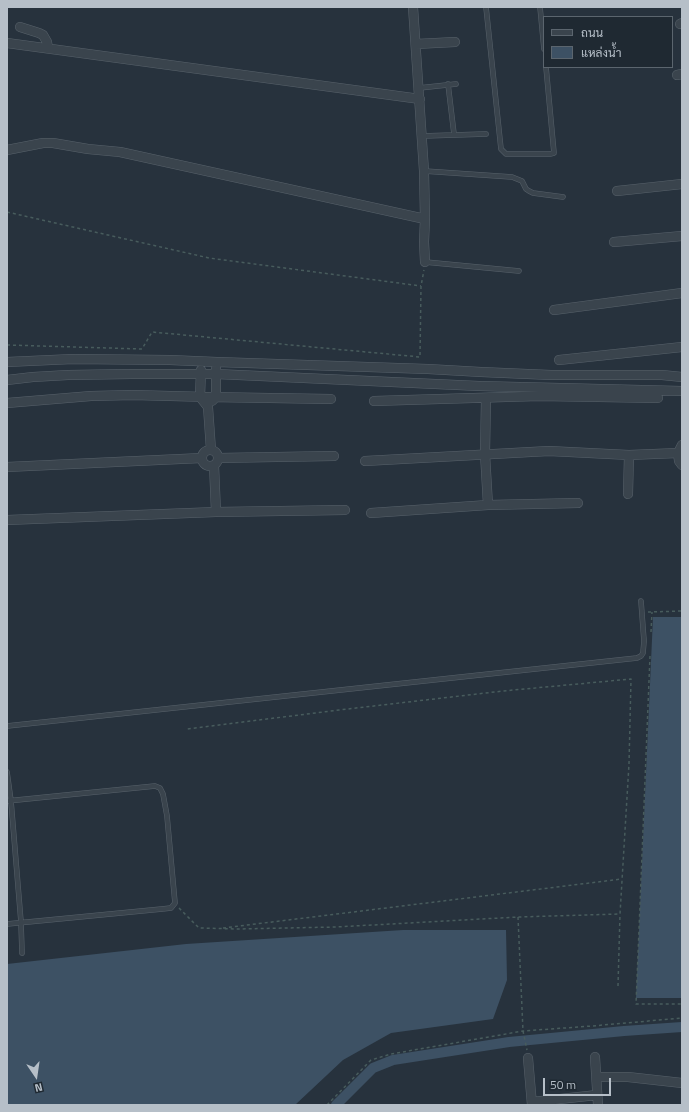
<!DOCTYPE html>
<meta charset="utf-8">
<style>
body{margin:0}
#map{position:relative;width:689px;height:1112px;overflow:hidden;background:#27323d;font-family:"Titillium Web",Sarabun,sans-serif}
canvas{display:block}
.frame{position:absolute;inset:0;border:8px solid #b6bfc8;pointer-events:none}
.legend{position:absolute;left:543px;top:16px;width:130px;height:52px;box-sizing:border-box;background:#1f2932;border:1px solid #5b656e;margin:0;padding:5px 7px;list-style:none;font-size:12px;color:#b6bfc8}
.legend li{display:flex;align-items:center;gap:8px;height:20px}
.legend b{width:20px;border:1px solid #5b656e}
.north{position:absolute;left:16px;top:1056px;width:40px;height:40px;-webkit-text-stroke:3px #1f2932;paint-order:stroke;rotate:167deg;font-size:11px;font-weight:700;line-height:16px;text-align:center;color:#b6bfc8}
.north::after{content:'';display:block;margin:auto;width:14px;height:18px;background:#b6bfc8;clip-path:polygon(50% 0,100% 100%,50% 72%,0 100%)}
.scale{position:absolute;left:543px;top:1078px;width:68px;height:18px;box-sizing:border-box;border:2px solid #b6bfc8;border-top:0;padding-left:5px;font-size:12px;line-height:14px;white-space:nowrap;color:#b6bfc8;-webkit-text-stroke:3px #1f2932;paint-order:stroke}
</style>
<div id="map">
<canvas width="689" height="1112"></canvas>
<div class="frame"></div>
<ul class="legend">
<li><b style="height:5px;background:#3a444d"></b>ถนน</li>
<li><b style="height:11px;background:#3d5164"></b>แหล่งน้ำ</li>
</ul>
<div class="north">N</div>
<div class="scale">50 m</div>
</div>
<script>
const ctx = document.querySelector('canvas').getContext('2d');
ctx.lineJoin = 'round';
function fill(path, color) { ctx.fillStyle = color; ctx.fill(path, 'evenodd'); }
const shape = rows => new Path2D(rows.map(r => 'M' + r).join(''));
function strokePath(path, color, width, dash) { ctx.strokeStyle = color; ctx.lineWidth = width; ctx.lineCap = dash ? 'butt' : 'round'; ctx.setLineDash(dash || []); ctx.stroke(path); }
fill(shape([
 [653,617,682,617,682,998,636,998],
 [403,930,506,930,507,980,493,1019,391,1033,343,1060,295,1105,7,1105,7,964,186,944]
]), '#3d5164');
strokePath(shape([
 [336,1105,373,1068,393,1060,509,1042,624,1031,682,1027]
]), '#3d5164', 10);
const service = shape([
 [486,7,501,149,506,154,550,154,554,153,546,67],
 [540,7,544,49],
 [448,84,454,134],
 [419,88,456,84],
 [422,136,486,134],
 [424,171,512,177,522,181,526,189,529,191,533,193,563,197],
 [425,262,519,271],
 [7,726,637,658,641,656,643,653,644,641,641,601],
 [7,772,11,801,21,922,22,953],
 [7,801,155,786,160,788,163,794,167,816,175,903,171,908,162,909,7,924]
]);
const minor = shape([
 [413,7,424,171,425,219,424,242,425,262],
 [680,24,682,23],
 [20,27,39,33,43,35,47,42,48,48],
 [7,43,420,99],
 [416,44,455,42],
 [677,75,682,74],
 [7,150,43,143,53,143,88,149,120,152,425,219],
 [617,191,682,184],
 [614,242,682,236],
 [554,310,682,293],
 [559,360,682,347],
 [7,362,73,359,170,360,217,362,428,369,481,372,551,375,662,375,682,377],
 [201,370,200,397,208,407,211,450],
 [7,380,33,377,68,375,131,374,216,374,479,386,682,391],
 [486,398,485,454,488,505],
 [212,401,216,397,216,369],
 [374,401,539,396,658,398],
 [7,403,91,396,133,395,208,397,331,399],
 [682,445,678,453,679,461,682,465],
 '202 458a8 8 0 1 1 16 0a8 8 0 1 1-16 0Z',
 [218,458,334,456],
 [365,461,549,451,629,455,678,453],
 [214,465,216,512],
 [7,467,202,458],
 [628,494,629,455],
 [371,513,488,505,578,503],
 [7,520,216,512,345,510],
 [595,1057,598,1105],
 [528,1058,532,1105],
 [597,1077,628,1077,682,1083],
 [532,1102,597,1095]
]);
strokePath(service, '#58626b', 5.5);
strokePath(minor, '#58626b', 10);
strokePath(shape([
 [7,212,209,258,421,286],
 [7,345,142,349,152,332,420,357,421,286,424,270],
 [648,612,682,611],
 [651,632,652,612],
 [650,656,636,1004,682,1004],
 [179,908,199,928,238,929,336,927,518,917,620,914,629,764,631,679,503,691,339,710,187,729],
 [518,917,523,1031,527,1050],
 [223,928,622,879],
 [618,986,620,914],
 [327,1105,371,1060,391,1054,523,1031,592,1026,682,1018]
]), '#485c5d', 1.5, [3, 3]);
strokePath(service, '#3a444d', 4.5);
strokePath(minor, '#3a444d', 9);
</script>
